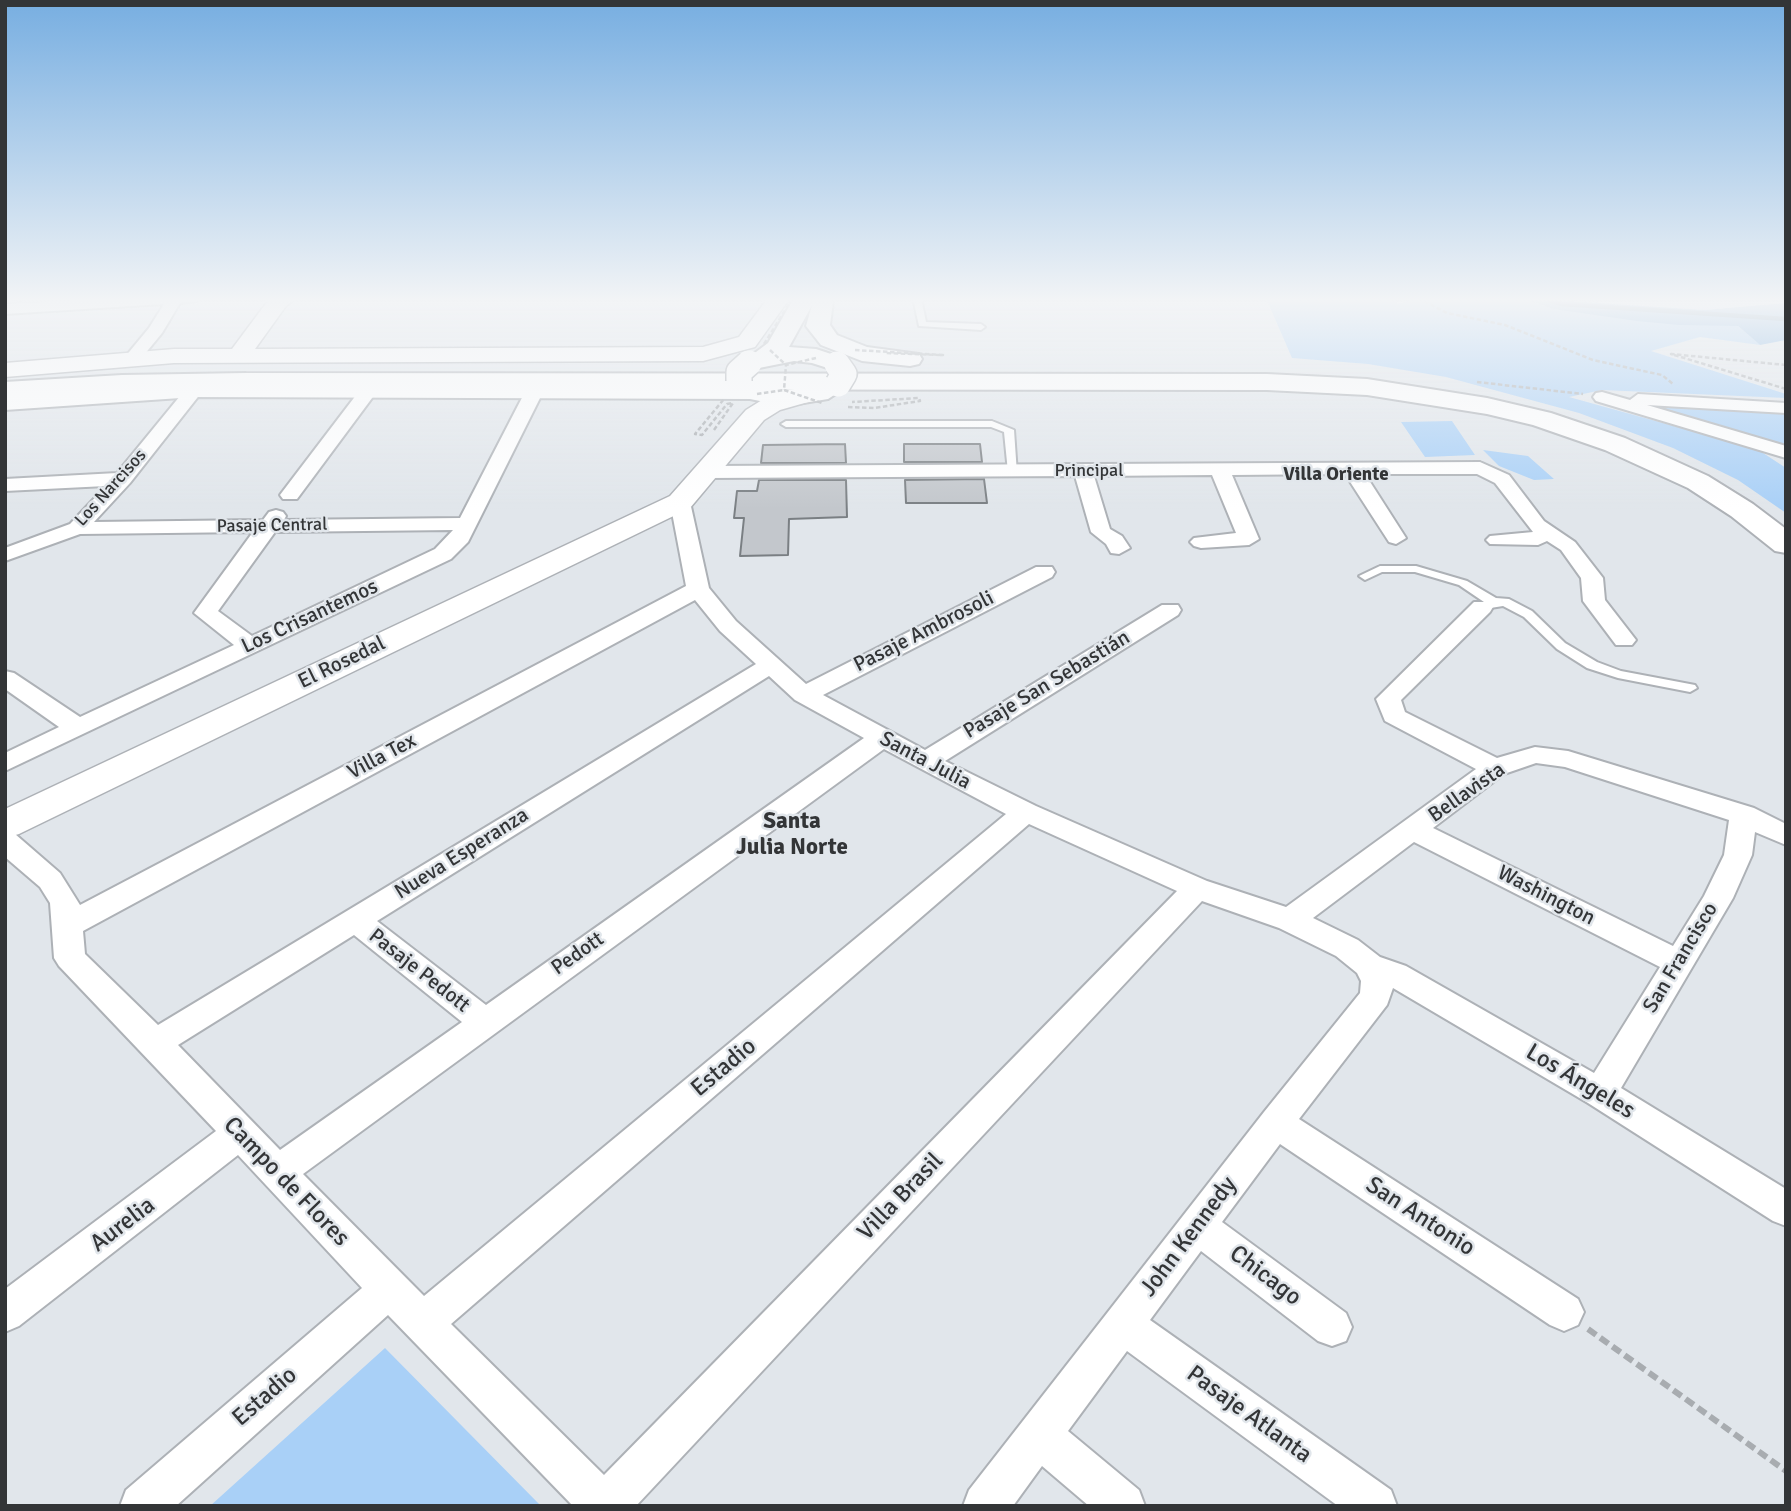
<!DOCTYPE html>
<meta charset="utf-8">
<style>
body{margin:0}
#map{position:relative;width:1791px;height:1511px;overflow:hidden;background:#e1e6eb;font-family:Signika,sans-serif}
canvas{display:block}
.frame{position:absolute;inset:0;border:7px solid #333537;pointer-events:none}
</style>
<div id="map">
<canvas width="1791" height="1511"></canvas>
<div class="frame"></div>
</div>
<script>
const ctx = document.querySelector('canvas').getContext('2d');
ctx.lineJoin = 'round';
function fill(path, color) { ctx.fillStyle = color; ctx.fill(path, 'evenodd'); }
const shape = rows => new Path2D(rows.map(r => 'M' + r).join(''));
function strokePath(path, color, width, dash) { ctx.strokeStyle = color; ctx.lineWidth = width; ctx.lineCap = dash ? 'butt' : 'round'; ctx.setLineDash(dash || []); ctx.stroke(path); }
function label(font, color, halo, rows, align = 'center') {
  ctx.font = font + ' Signika,sans-serif'; ctx.lineWidth = 5; ctx.setLineDash([]); ctx.textBaseline = 'middle'; ctx.strokeStyle = halo; ctx.fillStyle = color; for (const [text, x, y, turn = 0] of rows) {
    ctx.save(); ctx.translate(x, y); ctx.rotate((+turn || 0) * Math.PI / 180); ctx.textAlign = isNaN(turn) ? turn : align; if (halo) ctx.strokeText(text, 0, 0); ctx.fillText(text, 0, 0); ctx.restore();
  }
}
fill(shape([
 [1266,298,1389,298,1398,304,1419,298,1523,298,1553,309,1738,326,1760,345,1700,337,1651,351,1786,394,1786,398,1602,390,1569,397,1757,449,1786,468,1786,513,1738,480,1673,448,1579,413,1446,377,1368,364,1292,358],
 [1607,398,1786,411,1786,448],
 [1452,421,1475,455,1425,457,1401,422],
 [1483,450,1528,456,1554,479,1534,480,1499,466],
 [385,1348,541,1506,210,1506]
]), '#a9d0f7');
fill(shape([
 [1523,298,1705,310,1786,303,1786,340,1760,345,1738,326,1679,325,1637,321,1553,309]
]), '#7aafe3');
strokePath(shape([
 [1542,298,1562,304,1786,319]
]), '#5c83a6', 4.5);
const building = shape([
 [845,444,846,463,761,463,763,445,845,444],
 [904,444,980,444,982,462,904,462,904,444],
 [984,479,987,503,906,503,905,480,984,479],
 [759,480,846,480,847,517,789,519,788,555,740,556,744,518,734,518,737,491,757,491,759,480]
]);
fill(building, '#c3c7cc');
strokePath(building, '#7a7f83', 2);
const lane = shape([
 [913,298,921,298,926,322,981,324,985,327,981,330,919,326,913,298],
 [992,421,1014,430,1017,474,1009,474,1008,472,1004,432,991,427,786,427,781,424,786,421,992,421],
 [1380,566,1416,566,1467,581,1496,598,1509,599,1532,611,1565,643,1597,662,1621,671,1695,685,1697,688,1690,692,1618,678,1587,668,1557,649,1524,617,1503,606,1478,610,1476,607,1478,604,1484,602,1459,585,1415,572,1382,572,1365,580,1359,576,1380,566]
]);
const street = shape([
 [120,298,200,298,197,301,180,303,162,333,139,361,133,362,125,357,149,328,164,304,5,314,5,304,120,298],
 [195,384,204,389,201,393,130,483,94,522,263,520,269,512,276,510,283,512,286,516,284,520,460,518,526,390,535,385,544,390,468,542,451,559,5,771,5,753,59,727,5,689,5,671,14,673,80,717,234,645,194,613,253,532,80,534,5,561,5,548,70,524,106,486,5,491,5,479,117,473,189,385,195,384],
 [453,530,435,549,252,636,218,611,275,532,453,530],
 [369,385,378,390,297,499,283,499,280,495,283,491,363,386,369,385],
 [1602,392,1630,400,1638,394,1786,403,1786,413,1647,405,1786,446,1786,458,1596,401,1593,397,1596,393,1602,392],
 [1480,462,1509,475,1544,521,1575,542,1603,578,1605,600,1636,640,1632,645,1616,645,1583,601,1581,578,1561,550,1547,541,1538,545,1490,544,1486,540,1490,536,1533,532,1495,483,1477,474,1365,474,1406,538,1396,544,1389,542,1345,474,1232,475,1259,539,1249,545,1201,548,1194,546,1190,542,1194,538,1236,533,1212,475,1094,476,1110,529,1122,536,1130,548,1119,554,1111,553,1106,544,1091,532,1075,476,707,478,697,472,707,466,1480,462],
 [680,496,690,502,709,588,736,621,806,684,1036,567,1052,567,1055,572,1052,577,823,695,925,750,1162,605,1178,605,1181,610,1178,615,945,761,1036,806,1207,881,1286,907,1476,769,1385,721,1376,699,1474,602,1490,602,1493,607,1490,612,1401,700,1405,712,1497,758,1535,747,1568,751,1754,808,1786,824,1786,845,1755,832,1752,855,1733,898,1621,1088,1786,1189,1786,1226,1773,1221,1588,1103,1393,988,1387,1005,1299,1119,1578,1299,1584,1312,1578,1325,1564,1331,1550,1325,1280,1144,1222,1222,1346,1313,1352,1327,1346,1341,1332,1346,1318,1341,1201,1251,1150,1320,1391,1490,1397,1506,1338,1506,1127,1351,1068,1431,1139,1490,1145,1506,1089,1506,1042,1466,1013,1506,963,1506,969,1490,1264,1112,1360,993,1361,981,1357,973,1336,956,1279,928,1202,901,636,1506,573,1506,388,1315,176,1506,120,1506,126,1490,362,1288,238,1155,19,1326,5,1332,5,1289,216,1131,59,966,54,958,50,903,40,887,5,857,5,831,15,834,60,873,80,905,686,586,670,502,680,496],
 [695,600,720,631,756,664,158,1025,85,954,83,931,695,600],
 [769,676,795,700,864,738,486,1005,377,921,769,676],
 [884,749,1006,814,424,1296,303,1174,884,749],
 [1536,763,1565,767,1729,820,1724,855,1704,896,1673,946,1433,828,1504,774,1536,763],
 [1029,824,1177,891,604,1475,451,1324,1029,824],
 [1414,842,1660,967,1594,1073,1406,966,1380,957,1358,940,1313,918,1414,842],
 [354,935,462,1022,280,1150,178,1045,354,935]
]);
const secondary = shape([
 [270,298,297,298,286,306,255,349,703,347,739,337,768,298,790,298,755,347,703,361,174,363,5,377,5,363,174,349,232,349,270,298],
 [799,390,808,392,811,397,808,402,780,410,764,420,690,508,19,834,5,838,5,809,670,496,746,410,762,400,799,390]
]);
const primary = shape([
 [794,298,816,298,789,347,816,349,846,359,849,364,846,369,837,371,812,363,794,361,749,370,740,368,737,363,740,358,756,352,768,343,794,298],
 [739,373,762,386,785,390,813,387,838,376,847,379,851,384,828,399,785,406,750,399,195,397,5,410,5,394,195,381,728,383,730,376,739,373]
]);
const highway = shape([
 [814,298,830,298,833,302,830,325,837,335,867,347,919,354,922,359,919,364,910,366,862,361,821,345,806,326,814,298],
 [246,373,1267,374,1367,379,1487,398,1551,413,1625,438,1708,476,1753,504,1786,529,1786,553,1775,551,1731,516,1688,488,1605,450,1533,425,1487,414,1367,395,1267,390,246,389,122,391,5,398,5,382,122,375,246,373]
]);
strokePath(lane, '#adb1b6', 4);
strokePath(street, '#adb1b6', 4);
strokePath(secondary, '#adb1b6', 3);
strokePath(primary, '#adb1b6', 4);
strokePath(highway, '#adb1b6', 4);
strokePath(shape([
 [1418,298,1447,313,1505,325,1593,360,1662,375,1673,384],
 [1786,365,1671,354,1786,389],
 [1477,382,1583,394]
]), '#a8acb0', 2.5, [4.5, 2.5]);
strokePath(shape([
 [1588,1329,1786,1471]
]), '#a8acb0', 6, [10, 5]);
fill(lane, '#fff');
fill(street, '#fff');
fill(secondary, '#fff');
fill(primary, '#fff');
fill(highway, '#fff');
const primaryBridge = shape([
 [837,364,844,374,838,384],
 [739,381,739,372,749,363]
]);
strokePath(primaryBridge, '#adb1b6', 28, []);
strokePath(shape([
 [764,344,792,299],
 [770,350,786,365],
 [855,350,943,355,886,353],
 [816,358,786,365,784,390,822,403],
 [757,394,784,390],
 [848,407,874,408,920,401,919,398,852,402],
 [714,430,733,403,727,404,702,435,695,434,724,399]
]), '#a8acb0', 2.5, [4.5, 2.5]);
strokePath(primaryBridge, '#fff', 25);
const sky = ctx.createLinearGradient(0, 0, 0, 509);
sky.addColorStop(0, '#77aee1');
sky.addColorStop(0.59, '#f2f4f6');
sky.addColorStop(1, '#f2f4f600');
ctx.fillStyle = sky;
ctx.fillRect(0, 0, 1791, 509);
label('18px', '#333537', '#e1e6eb', [
 ["Principal",1089,471],
 ["Los Narcisos",111,488,-48],
 ["Pasaje Central",272,526,-1]
]);
label('bold 19px', '#333537', '#e1e6eb', [
 ["Villa Oriente",1336,475]
]);
label('21px', '#333537', '#e1e6eb', [
 ["Los Crisantemos",310,617,-25],
 ["Pasaje Ambrosoli",924,632,-27],
 ["El Rosedal",342,663,-26],
 ["Pasaje San Sebastián",1047,685,-31],
 ["Villa Tex",382,757,-28],
 ["Santa Julia",925,761,28],
 ["Bellavista",1467,793,-35],
 ["Nueva Esperanza",462,854,-32],
 ["Washington",1546,896,27],
 ["Pedott",578,954,-35],
 ["San Francisco",1681,958,-59],
 ["Pasaje Pedott",419,971,38]
]);
label('bold 23px', '#333537', '#e1e6eb', [
 ["Santa",792,822],
 ["Julia Norte",792,848]
]);
label('24px', '#333537', '#e1e6eb', [
 ["Estadio",724,1068,-40],
 ["Los Ángeles",1580,1082,31],
 ["Campo de Flores",286,1182,46],
 ["Villa Brasil",901,1197,-46],
 ["San Antonio",1420,1217,33],
 ["Aurelia",123,1225,-37],
 ["John Kennedy",1189,1237,-53],
 ["Chicago",1265,1276,37],
 ["Estadio",265,1397,-41],
 ["Pasaje Atlanta",1249,1415,36]
]);
</script>
